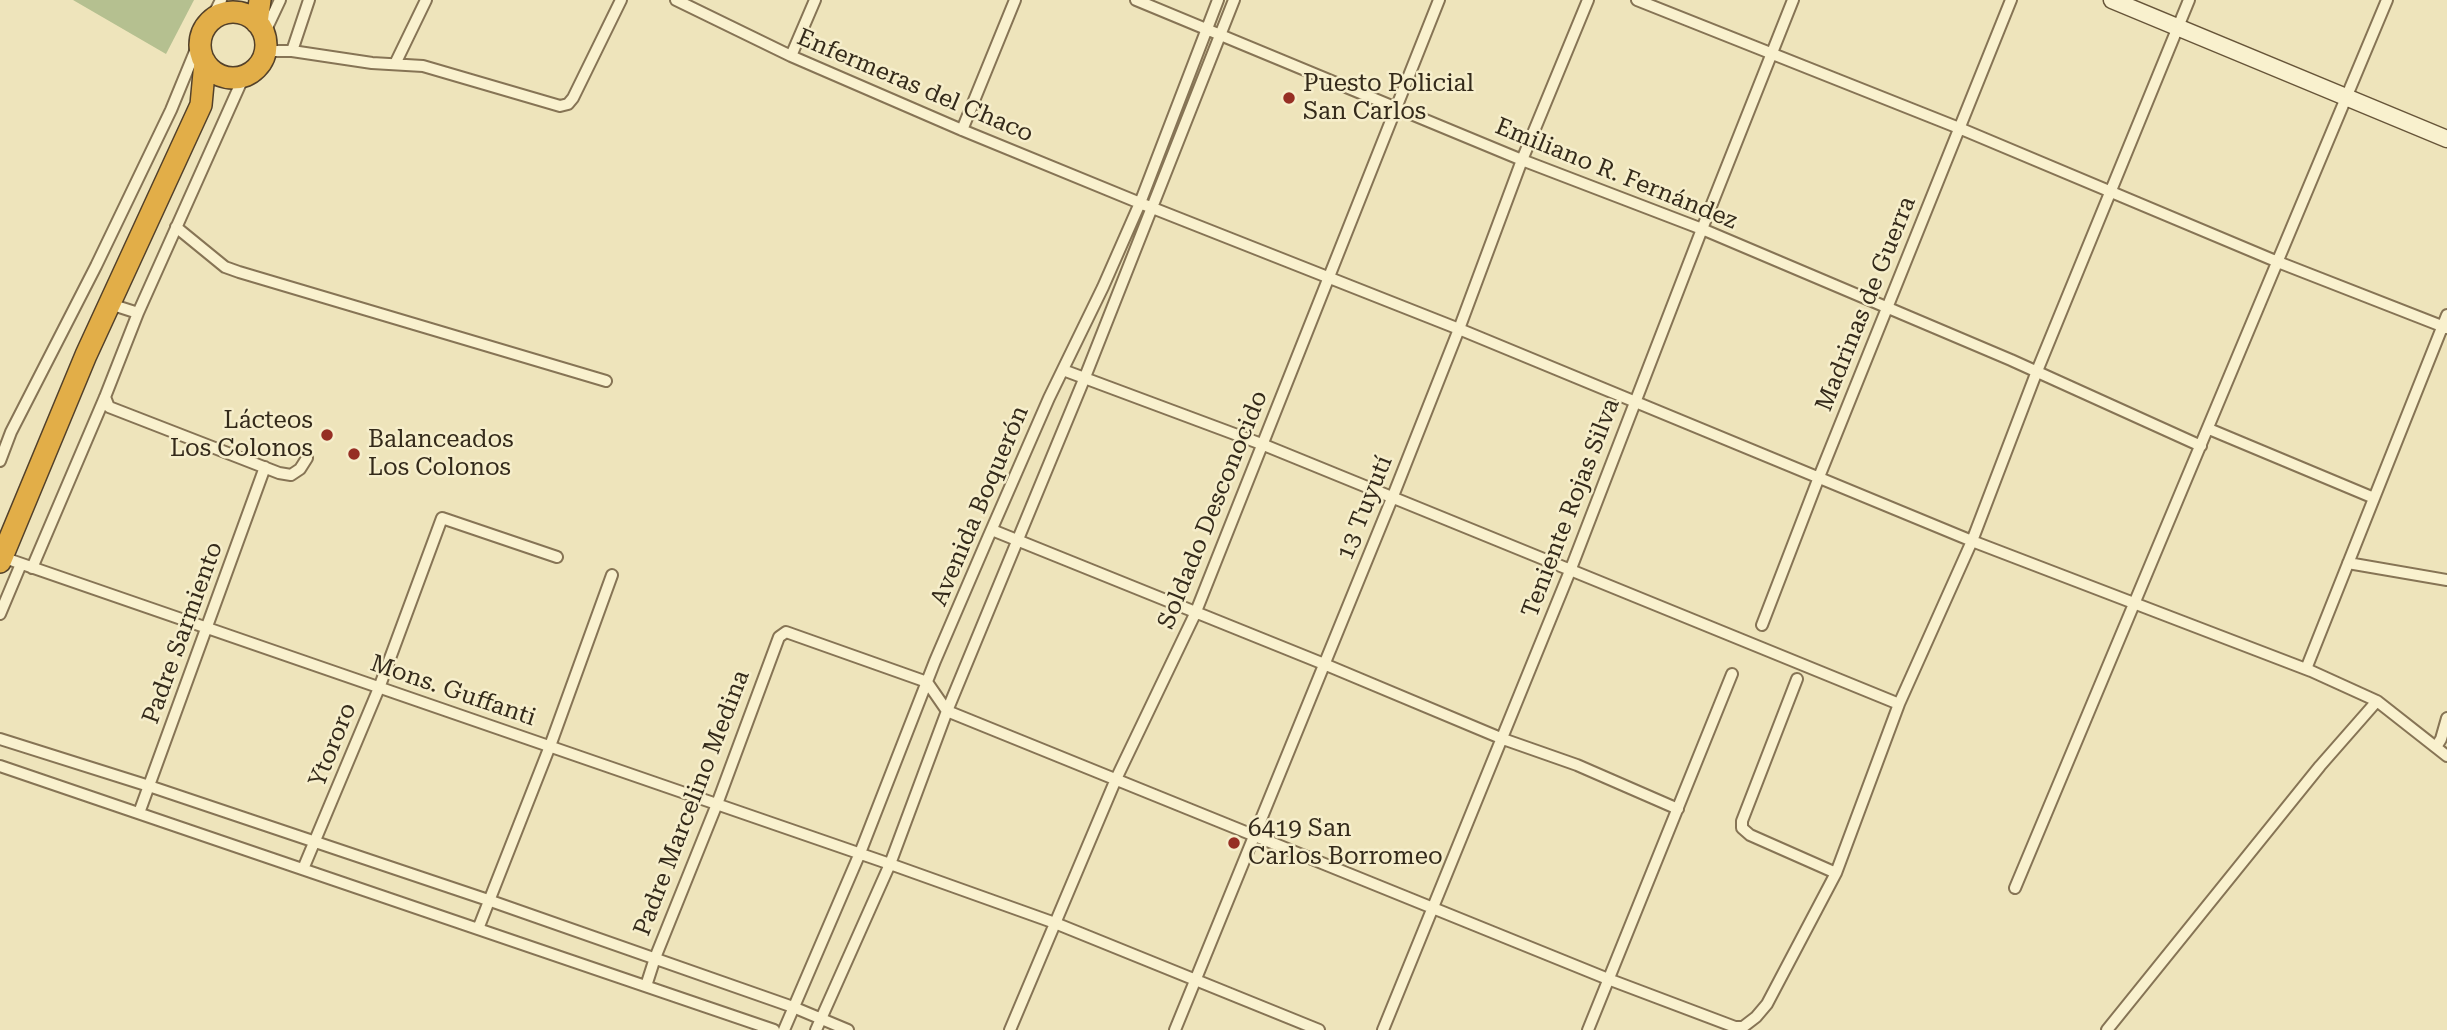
<!DOCTYPE html>
<meta charset="utf-8">
<style>
body{margin:0}
canvas{display:block;background:#eee4bb}
</style>
<canvas width="2447" height="1030"></canvas>
<script>
const ctx = document.querySelector('canvas').getContext('2d');
ctx.lineJoin = 'round';
function fill(path, color) { ctx.fillStyle = color; ctx.fill(path, 'evenodd'); }
const shape = rows => new Path2D(rows.map(r => 'M' + r).join(''));
function strokePath(path, color, width, dash) { ctx.strokeStyle = color; ctx.lineWidth = width; ctx.lineCap = dash ? 'butt' : 'round'; ctx.setLineDash(dash || []); ctx.stroke(path); }
function label(font, color, halo, rows, align = 'center') {
  ctx.font = font + ' "Roboto Serif",serif'; ctx.lineWidth = 5; ctx.setLineDash([]); ctx.textBaseline = 'middle'; ctx.strokeStyle = halo; ctx.fillStyle = color; for (const [text, x, y, turn = 0] of rows) {
    ctx.save(); ctx.translate(x, y); ctx.rotate((+turn || 0) * Math.PI / 180); ctx.textAlign = isNaN(turn) ? turn : align; if (halo) ctx.strokeText(text, 0, 0); ctx.fillText(text, 0, 0); ctx.restore();
  }
}
fill(shape([
 [73,0,194,0,166,54]
]), '#b5c090');
const street = shape([
 [676,0,791,56,962,130,1140,203,1459,329,1972,541,2037,371,2189,0],
 [1136,0,1522,160,1702,229,2011,360,2201,446],
 [1637,0,1959,128,2278,262,2447,328],
 [211,20,221,0],
 [264,34,280,0],
 [265,51,292,51,372,63,423,66,560,106,568,104,573,98,621,0],
 [292,51,309,0],
 [791,56,815,0],
 [395,64,426,0],
 [962,130,1015,0],
 [176,227,225,267,239,272,606,381],
 [110,304,138,313],
 [1063,370,1264,445,1899,704],
 [105,397,109,407,279,473,291,475,300,469,307,458],
 [2209,429,2374,498],
 [0,461,11,432,96,266,171,110,201,37],
 [992,530,1324,664,1503,739,1577,765,1678,809],
 [2,557,890,864,1055,923,1319,1030],
 [2348,563,2447,580],
 [32,568,105,397,138,313,244,76],
 [0,614,21,564],
 [1762,625,1819,477,2011,0],
 [2306,669,2447,315],
 [1797,679,1742,821,1742,828,1750,835,1836,873],
 [0,739,149,786,488,900,793,1007,848,1030],
 [2436,747,2441,739,2447,718],
 [0,766,774,1030],
 [139,813,265,467],
 [303,869,379,688,442,518,557,557],
 [2015,888,2387,0],
 [478,929,550,746,612,575],
 [646,986,655,958,717,804,779,637,786,632,927,682,947,711,1608,979,1735,1027,1743,1027,1756,1017,1767,1004,1836,873,1899,704,1972,541,2311,671,2377,701,2447,756],
 [784,1030,860,853,935,661,987,540,1049,398,1103,287,1140,203,1218,0],
 [816,1030,890,864,947,711,1085,377,1234,0],
 [1010,1030,1116,779,1195,614,1439,0],
 [1175,1030,1393,496,1459,329,1522,160,1588,0],
 [1383,1030,1570,571,1702,229,1793,0],
 [1588,1030,1732,674],
 [2107,1030,2320,766,2377,701]
]);
const secondary = shape([
 [2112,0,2447,139]
]);
const highway = shape([
 '200 45a33 33 0 1 1 66 0a33 33 0 1 1-66 0Z',
 [257,23,260,0],
 [0,562,86,355,201,105,205,62]
]);
strokePath(street, '#867455', 14);
strokePath(secondary, '#675539', 19);
strokePath(highway, '#53412a', 24);
strokePath(street, '#f9f1ce', 10);
strokePath(secondary, '#f9f1ce', 16);
strokePath(highway, '#e2ae48', 21);
for (const [x, y, r, color] of [
 [1289,98,7,"#962f24"],
 [327,435,7,"#962f24"],
 [354,454,7,"#962f24"],
 [1234,843,7,"#962f24"]
]) { const dot = new Path2D(); dot.arc(x, y, r, 0, 2 * Math.PI); ctx.fillStyle = color; ctx.fill(dot); strokePath(dot, '#f6eecb', 2.5); }
label('24px', '#342a1a', '#f6eecb', [
 ["Puesto Policial",1303,84],
 ["San Carlos",1303,112],
 ["Lácteos",313,421,"right"],
 ["Los Colonos",313,449,"right"],
 ["Balanceados",368,440],
 ["Los Colonos",368,468],
 ["6419 San",1248,829],
 ["Carlos Borromeo",1248,857]
], 'left');
label('24px', '#342a1a', '#f6eecb', [
 ["Enfermeras del Chaco",915,86,23],
 ["Emiliano R. Fernández",1616,174,22],
 ["Madrinas de Guerra",1866,304,-68],
 ["Avenida Boquerón",980,506,-67],
 ["13 Tuyutí",1365,508,-68],
 ["Teniente Rojas Silva",1571,508,-69],
 ["Soldado Desconocido",1213,510,-68],
 ["Padre Sarmiento",183,633,-70],
 ["Mons. Guffanti",453,691,19],
 ["Ytororo",333,745,-68],
 ["Padre Marcelino Medina",692,803,-69]
]);
</script>
